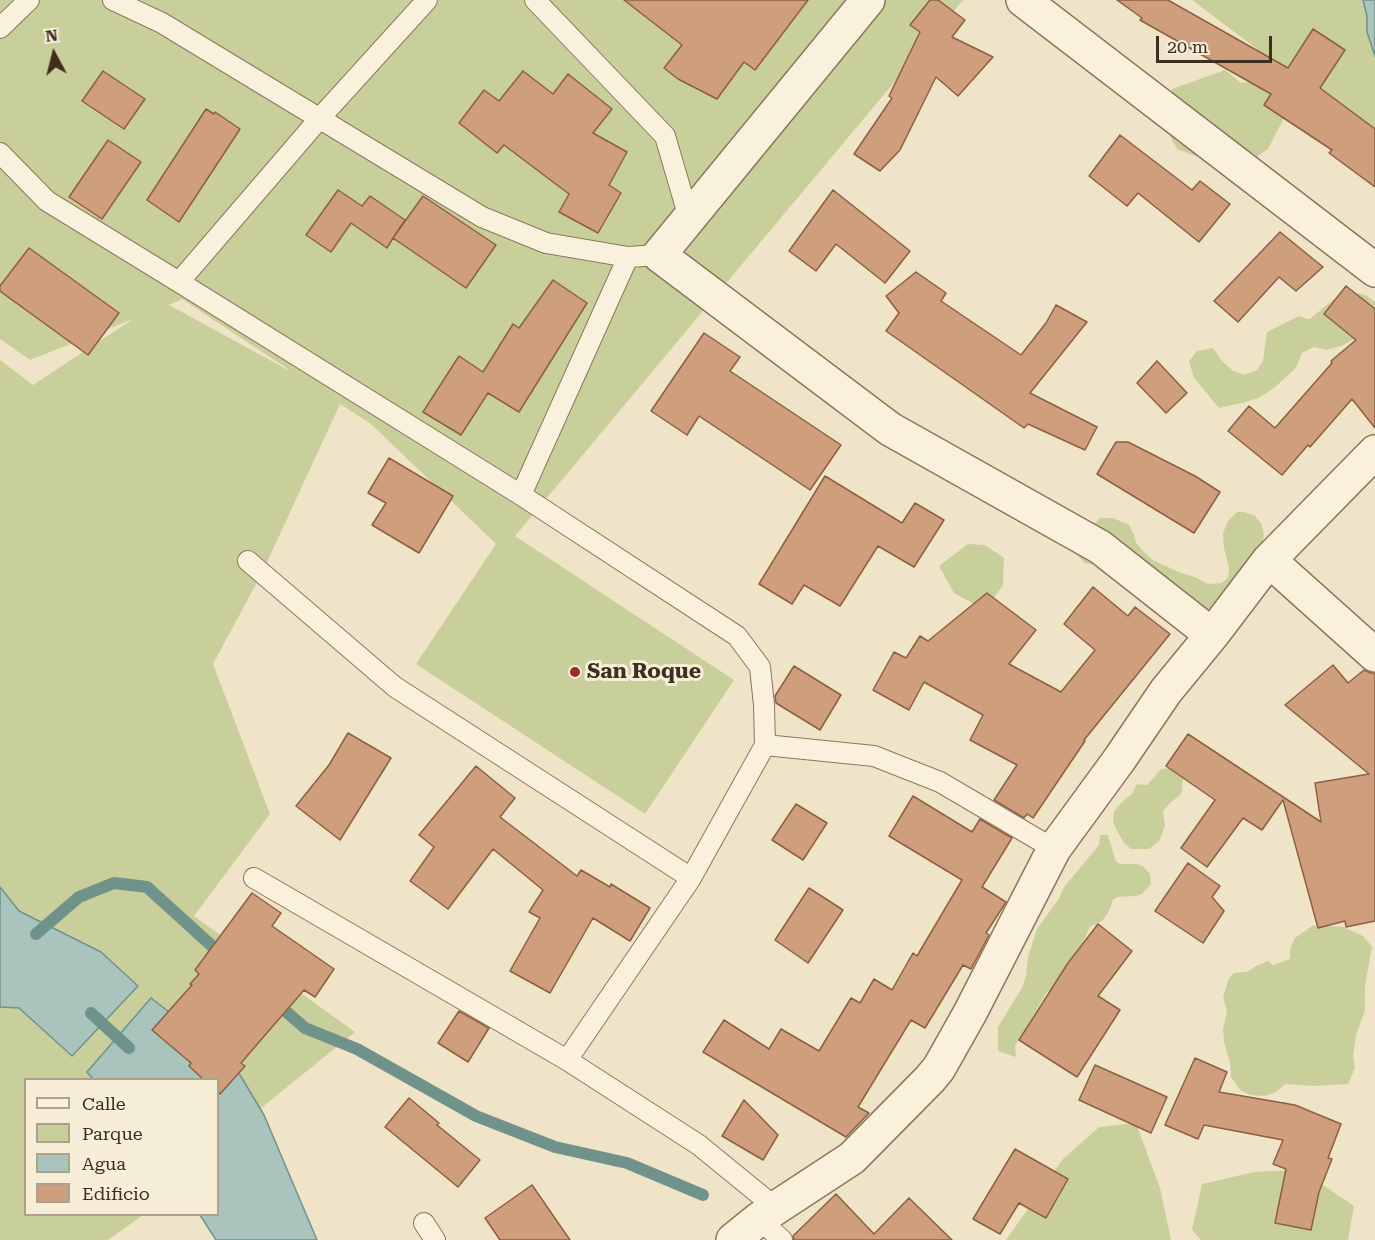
<!DOCTYPE html>
<style>
body{margin:0}
#map{position:relative;width:1375px;height:1240px;overflow:hidden;background:#f0e4c8;font-family:"Roboto Serif",serif}
canvas{display:block}
.legend{position:absolute;left:24px;top:1078px;width:195px;height:138px;box-sizing:border-box;background:#f7eed8;border:2px solid #ada18e;margin:0;padding:8px 10px;list-style:none;font-size:18px;color:#3d2e20}
.legend li{display:flex;align-items:center;gap:12px;height:30px}
.legend b{width:30px;border:2px solid #ada18e}
.north{position:absolute;left:24px;top:24px;width:60px;height:60px;-webkit-text-stroke:4px #f7eed8;paint-order:stroke;rotate:353deg;font-size:16px;font-weight:700;line-height:24px;text-align:center;color:#3d2e20}
.north::after{content:'';display:block;margin:auto;width:21px;height:27px;background:#3d2e20;clip-path:polygon(50% 0,100% 100%,50% 72%,0 100%)}
.scale{position:absolute;left:1156px;top:36px;width:116px;height:27px;box-sizing:border-box;border:3px solid #3d2e20;border-top:0;padding-left:8px;font-size:18px;line-height:21px;white-space:nowrap;color:#3d2e20;-webkit-text-stroke:4px #f7eed8;paint-order:stroke}
</style>
<div id="map">
<canvas width="1375" height="1240"></canvas>
<ul class="legend">
<li><b style="height:8px;background:#faf1dc"></b>Calle</li>
<li><b style="height:16px;background:#c9cf9b"></b>Parque</li>
<li><b style="height:16px;background:#a9c4bc"></b>Agua</li>
<li><b style="height:16px;background:#cf9f7d"></b>Edificio</li>
</ul>
<div class="north">N</div>
<div class="scale">20 m</div>
</div>
<script>
const ctx = document.querySelector('canvas').getContext('2d');
ctx.lineJoin = 'round';
function fill(path, color) { ctx.fillStyle = color; ctx.fill(path, 'evenodd'); }
const shape = rows => new Path2D(rows.map(r => 'M' + r).join(''));
function strokePath(path, color, width, dash) { ctx.strokeStyle = color; ctx.lineWidth = width; ctx.lineCap = dash ? 'butt' : 'round'; ctx.setLineDash(dash || []); ctx.stroke(path); }
function label(font, color, halo, rows, align = 'center') {
  ctx.font = font + ' "Roboto Serif",serif'; ctx.lineWidth = 6; ctx.setLineDash([]); ctx.textBaseline = 'middle'; ctx.strokeStyle = halo; ctx.fillStyle = color; for (const [text, x, y, turn = 0] of rows) {
    ctx.save(); ctx.translate(x, y); ctx.rotate((+turn || 0) * Math.PI / 180); ctx.textAlign = isNaN(turn) ? turn : align; if (halo) ctx.strokeText(text, 0, 0); ctx.fillText(text, 0, 0); ctx.restore();
  }
}
fill(shape([
 [0,0,963,0,515,536,734,680,645,814,416,664,496,544,371,424,340,404,262,573,213,664,270,814,194,916,355,1032,239,1126,218,1080,26,1080,26,1214,143,1215,108,1240,0,1240,0,360,33,385,133,319,30,360,0,339],
 [182,299,288,369,288,370,169,305],
 [1192,0,1375,0,1375,138,1285,116,1268,149,1246,164,1217,164,1177,149,1164,125,1172,89,1225,70,1241,83,1271,79,1273,61],
 [1356,293,1366,295,1375,302,1375,329,1341,346,1326,350,1314,347,1302,353,1296,368,1273,389,1258,398,1242,403,1219,408,1194,378,1189,361,1197,351,1213,348,1222,361,1232,370,1244,375,1257,370,1263,361,1267,332,1299,316,1307,319,1311,318,1334,299],
 [1237,512,1244,512,1255,516,1261,523,1264,535,1262,545,1221,601,1191,619,1101,565,1084,563,1076,553,1075,546,1100,518,1113,518,1129,525,1134,535,1136,543,1144,552,1153,560,1181,573,1195,577,1208,584,1221,583,1228,578,1229,568,1224,548,1223,533,1228,521],
 [968,544,985,545,1004,558,1003,585,985,610,954,593,939,566],
 [1170,768,1183,778,1182,792,1180,795,1170,803,1163,811,1165,825,1162,834,1159,841,1149,849,1131,849,1124,843,1116,829,1113,822,1114,811,1125,799,1132,794,1137,784,1147,785,1161,769],
 [1100,835,1108,835,1116,862,1121,864,1137,864,1143,866,1150,874,1151,884,1142,894,1136,896,1117,897,1113,900,1108,913,1102,921,1090,927,1082,944,1075,953,1073,960,1053,988,1047,992,1019,1039,1015,1046,1016,1057,998,1051,998,1027,1022,988,1026,976,1028,957,1037,929,1058,900,1064,887,1099,845],
 [1323,925,1343,927,1363,936,1372,947,1365,986,1365,1011,1356,1035,1353,1056,1355,1068,1348,1084,1313,1086,1286,1084,1274,1093,1264,1096,1250,1095,1240,1090,1231,1077,1230,1063,1224,1042,1223,1029,1227,1011,1223,997,1229,978,1234,973,1247,972,1256,966,1268,961,1273,965,1290,959,1290,949,1295,938,1312,926],
 [1136,1123,1160,1188,1171,1240,1006,1240,1063,1159,1099,1127],
 [1293,1170,1320,1183,1354,1206,1348,1240,1201,1240,1192,1230,1202,1184,1254,1172]
]), '#c9cf9b');
const water = shape([
 [1363,0,1375,0,1375,56,1367,32,1367,16,1363,0],
 [0,887,19,911,101,952,138,986,72,1056,19,1008,0,1007,0,887],
 [151,998,231,1060,264,1115,317,1240,216,1240,200,1215,218,1214,218,1080,93,1079,87,1072,151,998]
]);
fill(water, '#a9c4bc');
strokePath(water, '#6f938a', 1.5);
strokePath(shape([
 [36,934,79,897,114,883,147,887,224,957],
 [275,1002,305,1028,357,1049,476,1116,555,1147,627,1163,703,1195],
 [91,1013,129,1048]
]), '#6f938a', 12);
const building = shape([
 [624,0,808,0,755,70,744,62,717,99,678,79,664,68,682,45,624,0],
 [930,0,938,0,965,20,952,37,993,57,958,96,936,77,900,150,880,171,854,154,892,98,889,96,920,32,910,25,930,0],
 [1117,0,1168,0,1288,68,1313,29,1345,50,1320,88,1375,129,1375,187,1329,153,1332,150,1264,105,1271,94,1140,20,1142,18,1117,0],
 [103,71,145,99,124,129,82,101,103,71],
 [523,71,553,94,568,74,612,109,593,133,627,152,609,185,621,193,598,233,559,212,569,194,504,145,497,153,459,123,484,90,499,101,523,71],
 [206,109,214,114,215,112,240,129,179,222,147,200,206,109],
 [1120,135,1192,190,1200,181,1230,204,1199,242,1138,193,1127,206,1089,176,1120,135],
 [108,140,141,162,102,219,69,197,108,140],
 [338,190,362,206,370,196,405,220,393,238,423,196,496,245,466,288,393,238,387,248,351,223,331,252,306,235,338,190],
 [833,190,910,251,885,283,836,244,816,271,789,251,833,190],
 [1280,232,1323,267,1296,291,1279,277,1238,322,1214,301,1280,232],
 [29,248,119,313,88,355,0,291,0,286,29,248],
 [916,272,946,293,941,301,1021,355,1046,323,1056,305,1087,322,1030,393,1097,427,1085,450,1028,424,1024,428,886,331,899,313,886,296,916,272],
 [553,280,587,303,519,412,488,393,461,435,423,412,459,356,483,372,513,324,519,328,553,280],
 [1346,286,1375,309,1375,428,1352,399,1310,447,1308,445,1282,475,1228,431,1249,406,1275,428,1332,363,1331,361,1356,340,1324,314,1346,286],
 [704,333,740,357,730,371,841,445,810,490,699,416,687,435,651,411,704,333],
 [1157,361,1187,393,1166,413,1137,383,1157,361],
 [1116,442,1128,442,1195,476,1220,492,1194,533,1097,474,1116,442],
 [389,458,453,496,419,553,372,525,386,503,368,493,389,458],
 [825,476,902,523,915,503,944,520,914,567,878,546,840,606,804,585,792,604,759,584,825,476],
 [1093,587,1128,616,1135,607,1170,634,1084,740,1085,741,1033,818,1027,814,1024,818,994,800,1017,765,970,740,983,715,924,682,909,710,873,690,894,652,906,658,920,636,928,641,987,593,1036,630,1009,664,1061,692,1095,650,1064,624,1093,587],
 [1333,665,1348,683,1364,670,1371,673,1375,673,1375,921,1346,927,1345,921,1318,928,1283,800,1262,830,1243,818,1207,867,1181,848,1215,800,1166,766,1188,734,1321,822,1315,783,1369,774,1285,705,1333,665],
 [794,666,841,695,820,730,776,703,775,696,794,666],
 [348,733,391,758,340,840,296,806,329,765,348,733],
 [476,766,515,798,500,817,577,876,581,870,610,887,611,884,650,908,630,941,593,918,550,993,510,971,540,918,529,912,543,890,493,849,448,909,410,881,434,847,419,835,476,766],
 [913,796,972,832,980,819,1012,838,982,887,1006,902,986,933,989,935,971,969,963,965,925,1028,911,1020,858,1107,869,1113,846,1137,703,1052,724,1020,769,1049,781,1029,819,1051,851,998,860,1003,874,979,892,990,913,953,917,956,962,880,889,836,913,796],
 [796,804,827,823,803,860,772,840,796,804],
 [1188,863,1220,886,1212,897,1224,911,1203,943,1155,911,1188,863],
 [809,888,843,910,808,963,775,940,809,888],
 [252,893,281,913,272,926,334,969,315,997,304,990,241,1063,245,1066,220,1094,218,1092,218,1080,204,1080,189,1066,191,1063,152,1030,192,985,190,984,199,974,195,970,252,893],
 [1098,924,1132,951,1098,996,1120,1010,1077,1077,1019,1040,1068,963,1098,924],
 [459,1011,489,1028,468,1062,438,1043,459,1011],
 [1195,1058,1227,1072,1219,1092,1295,1105,1341,1124,1328,1158,1332,1159,1319,1192,1311,1230,1275,1223,1286,1169,1273,1164,1283,1140,1204,1125,1198,1139,1165,1125,1195,1058],
 [1095,1065,1167,1097,1151,1133,1079,1100,1095,1065],
 [409,1098,439,1123,437,1125,480,1160,458,1187,385,1127,409,1098],
 [744,1100,778,1135,763,1160,722,1136,744,1100],
 [1015,1149,1068,1179,1046,1218,1019,1203,1000,1234,973,1219,1015,1149],
 [532,1185,570,1240,500,1240,485,1218,532,1185],
 [836,1194,874,1234,909,1198,952,1240,794,1240,793,1236,836,1194]
]);
fill(building, '#cf9f7d');
strokePath(building, '#8d5f41', 1.5);
const service = shape([
 [113,0,162,23,482,217,546,243,628,257,659,255],
 [535,0,665,136,689,218],
 [0,28,29,0],
 [0,153,47,201,179,282,521,495,737,636,760,667,764,705,765,745,691,878,567,1060],
 [179,282,320,118,427,0],
 [521,495,628,257],
 [248,561,395,687,691,878],
 [765,745,874,756,940,782,1054,849],
 [254,878,567,1060,699,1145,776,1208],
 [759,1219,782,1240],
 [424,1223,435,1240]
]);
const minor = shape([
 [868,0,659,255,890,429,1100,547,1212,635],
 [1023,0,1375,270],
 [1269,560,1375,655],
 [733,1240,759,1219,852,1158,930,1079,939,1068,970,1013,1054,849,1119,760,1166,691,1212,635,1269,560,1375,452]
]);
strokePath(service, '#8d765c', 22);
strokePath(minor, '#8d765c', 36);
strokePath(service, '#faf1dc', 20);
strokePath(minor, '#faf1dc', 33);
for (const [x, y, r, color] of [
 [575,672,6,"#9e2a2b"]
]) { const dot = new Path2D(); dot.arc(x, y, r, 0, 2 * Math.PI); ctx.fillStyle = color; ctx.fill(dot); strokePath(dot, '#f7eed8', 2); }
label('bold 21px', '#3d2e20', '#f7eed8', [
 ["San Roque",587,672]
], 'left');
</script>
